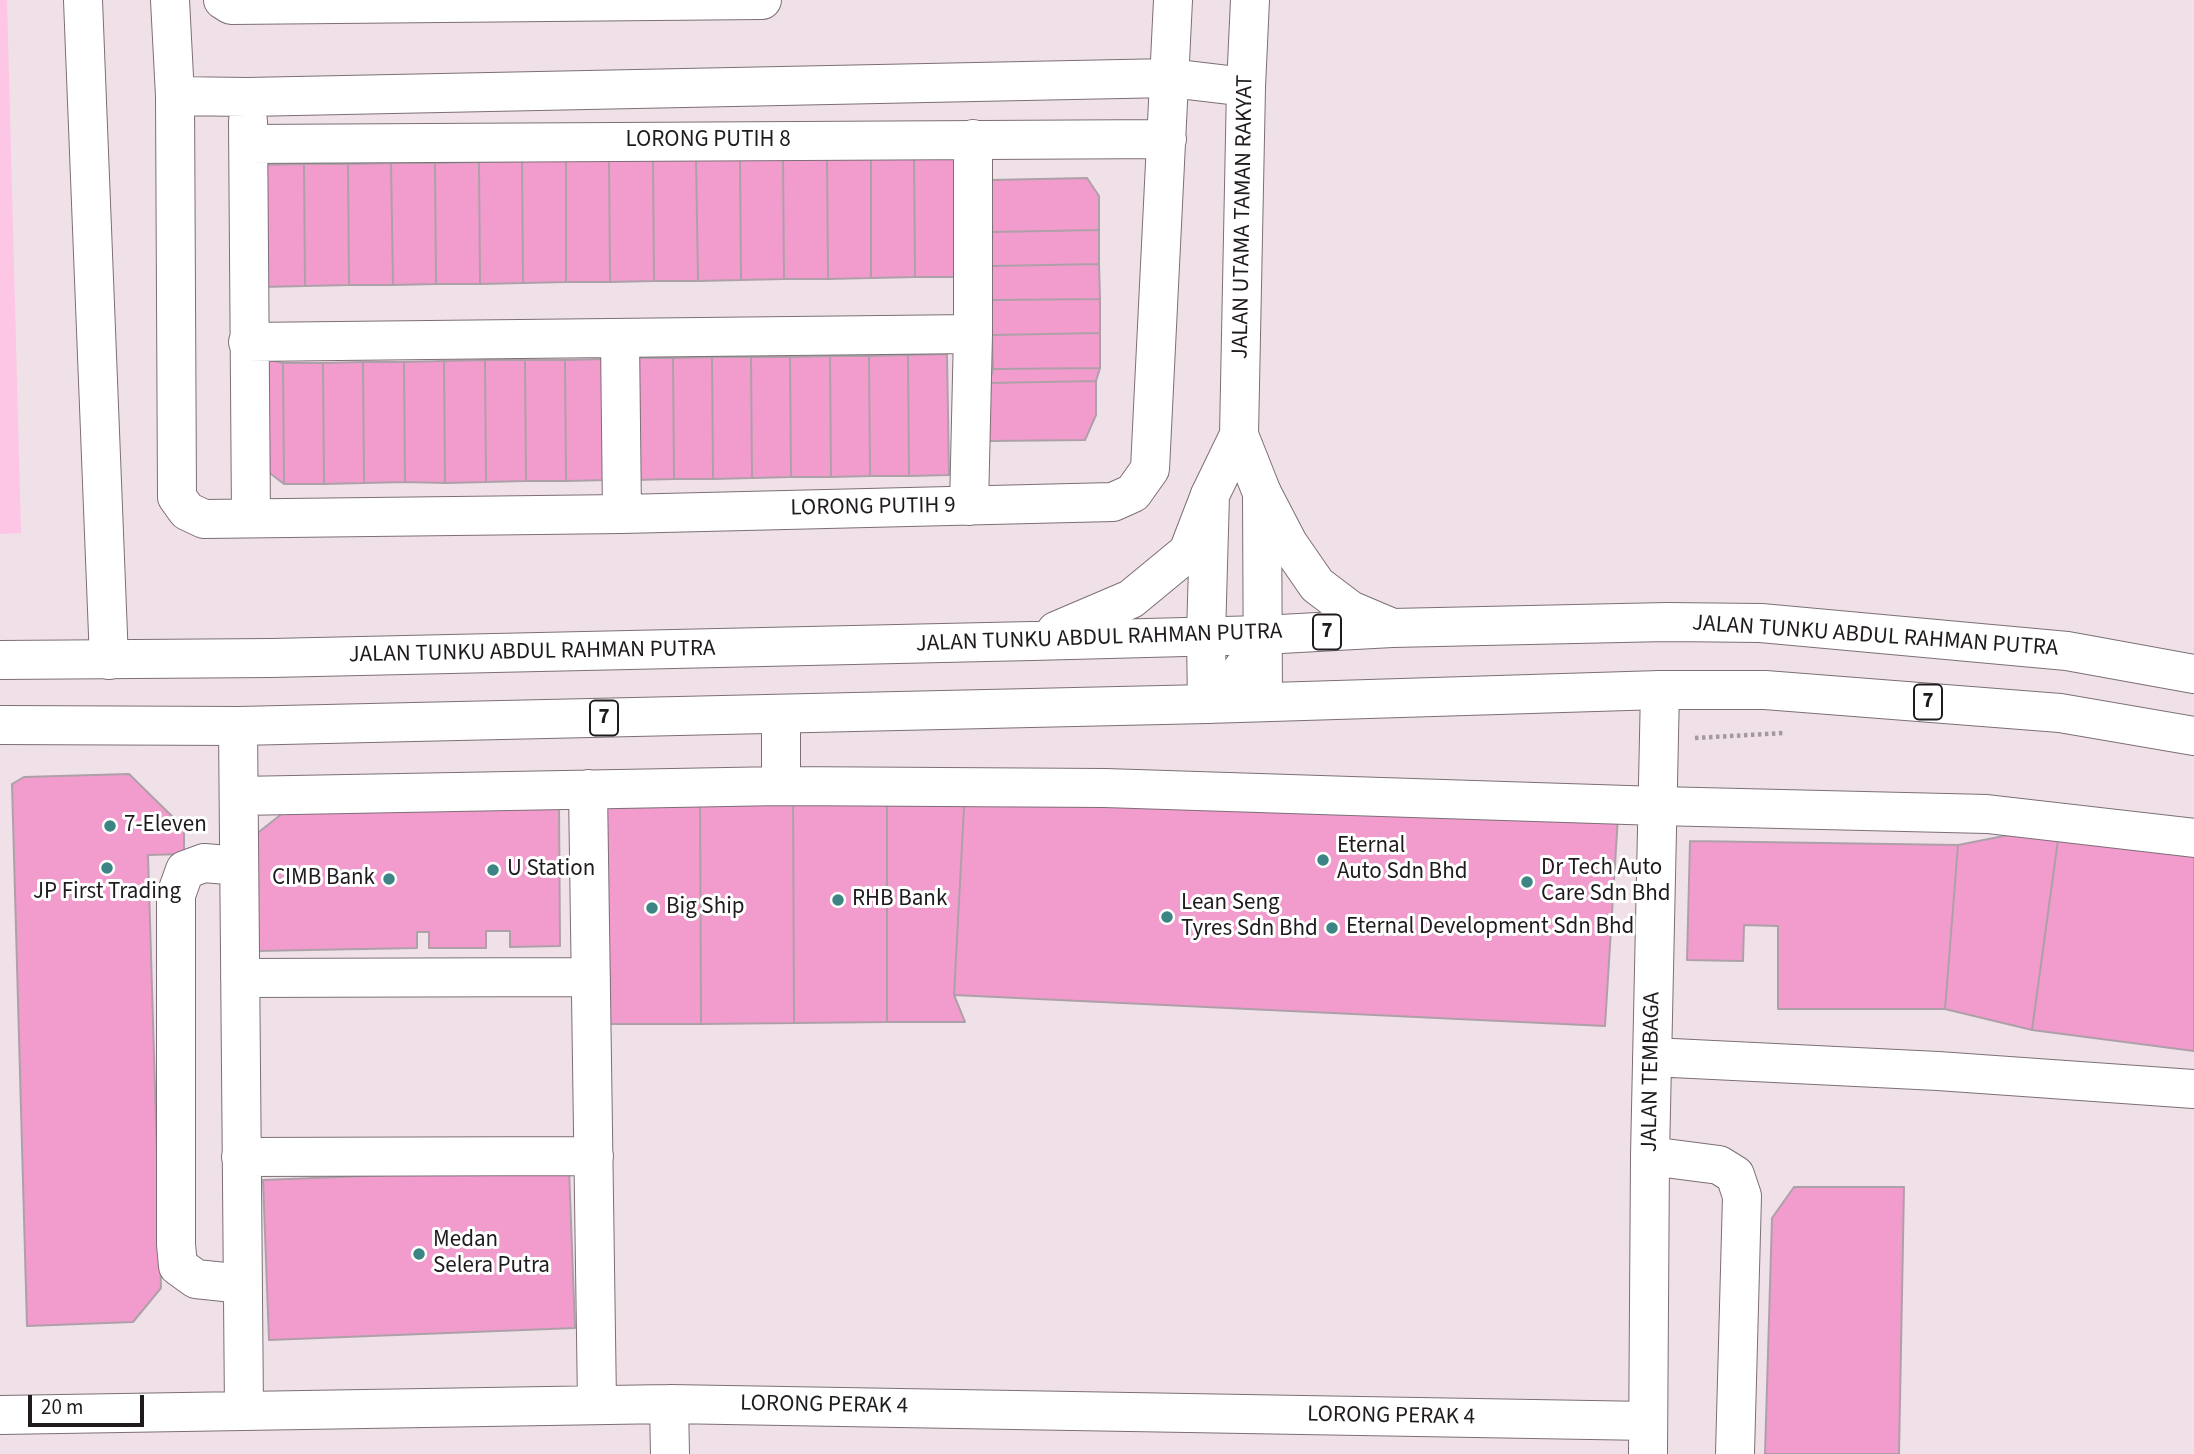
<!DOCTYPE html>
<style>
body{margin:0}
#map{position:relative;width:2194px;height:1454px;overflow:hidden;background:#f0e1e9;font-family:"Source Sans 3",sans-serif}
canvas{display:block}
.scale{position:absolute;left:28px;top:1395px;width:116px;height:32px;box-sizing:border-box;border:4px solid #1f1a1d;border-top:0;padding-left:9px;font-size:21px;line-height:24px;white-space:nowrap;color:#1f1a1d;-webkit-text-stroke:5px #fff;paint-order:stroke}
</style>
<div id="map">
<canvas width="2194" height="1454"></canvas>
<div class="scale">20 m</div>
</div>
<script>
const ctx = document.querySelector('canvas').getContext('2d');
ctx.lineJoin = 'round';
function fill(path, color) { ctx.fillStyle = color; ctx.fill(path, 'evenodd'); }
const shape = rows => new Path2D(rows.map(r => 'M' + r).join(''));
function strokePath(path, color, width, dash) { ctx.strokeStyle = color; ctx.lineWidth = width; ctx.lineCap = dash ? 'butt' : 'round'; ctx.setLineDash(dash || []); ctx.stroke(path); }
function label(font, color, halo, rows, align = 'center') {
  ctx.font = font + ' "Source Sans 3",sans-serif'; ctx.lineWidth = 6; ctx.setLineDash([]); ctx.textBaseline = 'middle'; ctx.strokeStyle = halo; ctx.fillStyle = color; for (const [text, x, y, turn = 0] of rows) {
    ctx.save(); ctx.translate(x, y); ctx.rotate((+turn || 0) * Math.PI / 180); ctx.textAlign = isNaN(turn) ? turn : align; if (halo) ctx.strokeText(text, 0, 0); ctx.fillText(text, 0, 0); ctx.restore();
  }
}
fill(shape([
 [0,0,7,0,21,533,0,534]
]), '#fdc6e4');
const building = shape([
 [958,155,959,277,915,277,914,156,958,155],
 [914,156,915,277,871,278,871,157,914,156],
 [871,157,871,278,828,279,827,158,871,157],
 [740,158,783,158,784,279,741,280,740,158],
 [740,158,741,280,698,281,696,159,740,158],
 [783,158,827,158,828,279,784,279,783,158],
 [696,159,698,281,654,281,653,160,696,159],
 [609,160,653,160,654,281,610,282,609,160],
 [609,160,610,282,566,282,566,161,609,160],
 [522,161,566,161,566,282,523,283,522,161],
 [522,161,523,283,480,284,479,162,522,161],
 [479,162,480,284,436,284,435,163,479,162],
 [391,163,435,163,436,284,393,285,391,163],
 [391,163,393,285,349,285,348,164,391,163],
 [304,164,348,164,349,285,305,286,304,164],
 [304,164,305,286,261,287,261,165,304,164],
 [1087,178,1099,196,1099,230,991,232,991,180,1087,178],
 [1099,230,1099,264,992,266,991,232,1099,230],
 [1099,264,1100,299,992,300,992,266,1099,264],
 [1100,299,1100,333,992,335,992,300,1100,299],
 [1100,333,1100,368,993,369,992,335,1100,333],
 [947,354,949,475,909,476,908,355,947,354],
 [908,355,909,476,870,476,869,356,908,355],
 [830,356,869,356,870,476,831,477,830,356],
 [830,356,831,477,791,477,790,357,830,356],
 [712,357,751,357,752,478,713,479,712,357],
 [712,357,713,479,674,479,673,358,712,357],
 [751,357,790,357,791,477,752,478,751,357],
 [633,358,673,358,674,479,635,480,633,358],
 [263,359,283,363,284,484,262,467,263,359],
 [606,359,607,480,566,481,565,360,606,359],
 [485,360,486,482,445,483,444,361,485,360],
 [485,360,525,360,526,481,486,482,485,360],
 [525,360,565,360,566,481,526,481,525,360],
 [444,361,445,483,405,482,404,362,444,361],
 [363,362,364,483,324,484,323,363,363,362],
 [363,362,404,362,405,482,364,483,363,362],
 [283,363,323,363,324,484,284,484,283,363],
 [1100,368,1096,381,989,383,993,369,1100,368],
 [1096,381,1096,415,1085,440,989,441,989,383,1096,381],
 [129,774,184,828,184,854,148,855,161,1288,133,1322,27,1326,12,784,24,777,129,774],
 [965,789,1618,816,1605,1026,954,995,965,789],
 [965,789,954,995,965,1022,887,1022,887,790,965,789],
 [793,790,887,790,887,1022,794,1023,793,790],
 [793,790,794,1023,701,1024,700,791,793,790],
 [700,791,701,1024,603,1024,602,792,700,791],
 [559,805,560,946,510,947,510,931,486,931,486,948,429,948,429,932,417,932,417,948,256,951,255,835,288,809,559,805],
 [2060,825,2194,851,2194,1051,2032,1030,2060,825],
 [2060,825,2032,1030,1945,1009,1958,845,2060,825],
 [1690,841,1958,845,1945,1009,1778,1009,1778,926,1744,925,1743,961,1687,960,1690,841],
 [569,1168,575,1328,269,1340,263,1180,569,1168],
 [1794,1187,1904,1187,1899,1454,1765,1454,1772,1218,1794,1187]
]);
fill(building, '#f29cce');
strokePath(building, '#aea0a8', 2);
const minor = shape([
 [83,0,109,660],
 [170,0,175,96,177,497,187,511,204,519,622,514,1113,502,1133,493,1150,469,1173,0],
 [223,0,231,5,762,0],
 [1250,0,1246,87,1239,435,1262,493,1263,702],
 [175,96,247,97,1170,78,1246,87],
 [248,121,251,518],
 [248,144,1167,139],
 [620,338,622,514],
 [248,342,973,334],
 [969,506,973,334,973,139],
 [1207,704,1206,636,1210,495,1239,435],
 [238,726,244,1411],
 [781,786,781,714],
 [588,789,597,1403],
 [239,796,781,786,1105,788,1658,806,1987,814,2194,838],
 [239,866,204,863,185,870,176,895,176,1244,178,1266,196,1279,243,1284],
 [240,978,591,977],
 [1652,1057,1938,1071,2194,1089],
 [1650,1156,1719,1165,1735,1175,1742,1196,1735,1454],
 [241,1157,594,1156],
 [669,1404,670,1454],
 [0,1415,669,1404,1648,1421],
 [1648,1454,1650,1156,1660,690]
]);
const major = shape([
 [1262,493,1288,543,1317,585,1350,610,1390,627],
 [1056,631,1131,599,1188,552,1210,495],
 [0,660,271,658,1032,641,1262,635,1392,628,1667,622,1761,623,2067,651,2194,674],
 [1207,704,1238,675,1251,658,1262,635],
 [0,725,238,726,1207,704,1660,690,1765,690,2060,713,2194,736]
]);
strokePath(minor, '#7c6f76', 40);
strokePath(major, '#7c6f76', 40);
strokePath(shape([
 [1695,738,1784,733]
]), '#a5999f', 4.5, [3.5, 3.5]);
strokePath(minor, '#fff', 38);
strokePath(major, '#fff', 38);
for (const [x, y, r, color] of [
 [110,826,7,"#3c8584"],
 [1323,860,7,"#3c8584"],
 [107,868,7,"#3c8584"],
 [493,870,7,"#3c8584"],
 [389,879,7,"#3c8584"],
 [1527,882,7,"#3c8584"],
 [838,900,7,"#3c8584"],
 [652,908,7,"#3c8584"],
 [1167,917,7,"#3c8584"],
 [1332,928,7,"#3c8584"],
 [419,1254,7,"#3c8584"]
]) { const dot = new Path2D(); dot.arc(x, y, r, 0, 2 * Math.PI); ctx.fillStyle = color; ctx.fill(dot); strokePath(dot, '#fff', 2.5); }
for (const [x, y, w] of [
 [1327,632,28],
 [1928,702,28],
 [604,718,28]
]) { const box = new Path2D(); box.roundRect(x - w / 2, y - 17.5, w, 35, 5); ctx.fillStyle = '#fff'; ctx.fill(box); strokePath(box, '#1f1a1d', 2); }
label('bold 21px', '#1f1a1d', null, [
 ["7",1327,632],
 ["7",1928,702],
 ["7",604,718]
]);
label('23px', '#1f1a1d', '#fff', [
 ["LORONG PUTIH 8",708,141],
 ["JALAN UTAMA TAMAN RAKYAT",1244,217,-89],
 ["LORONG PUTIH 9",873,508,-1],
 ["JALAN TUNKU ABDUL RAHMAN PUTRA",1875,637,4],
 ["JALAN TUNKU ABDUL RAHMAN PUTRA",1099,639,-2],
 ["JALAN TUNKU ABDUL RAHMAN PUTRA",532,653,-1],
 ["JALAN TEMBAGA",1652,1072,-89],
 ["LORONG PERAK 4",824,1406,1],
 ["LORONG PERAK 4",1391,1417,1]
]);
label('23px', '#1f1a1d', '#fff', [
 ["7-Eleven",124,826],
 ["Eternal",1337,847],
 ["Auto Sdn Bhd",1337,873],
 ["Dr Tech Auto",1541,869],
 ["Care Sdn Bhd",1541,895],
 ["U Station",507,870],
 ["CIMB Bank",375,879,"right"],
 ["JP First Trading",107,893,"center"],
 ["RHB Bank",852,900],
 ["Lean Seng",1181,904],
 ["Tyres Sdn Bhd",1181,930],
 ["Big Ship",666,908],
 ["Eternal Development Sdn Bhd",1346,928],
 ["Medan",433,1241],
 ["Selera Putra",433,1267]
], 'left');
</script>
